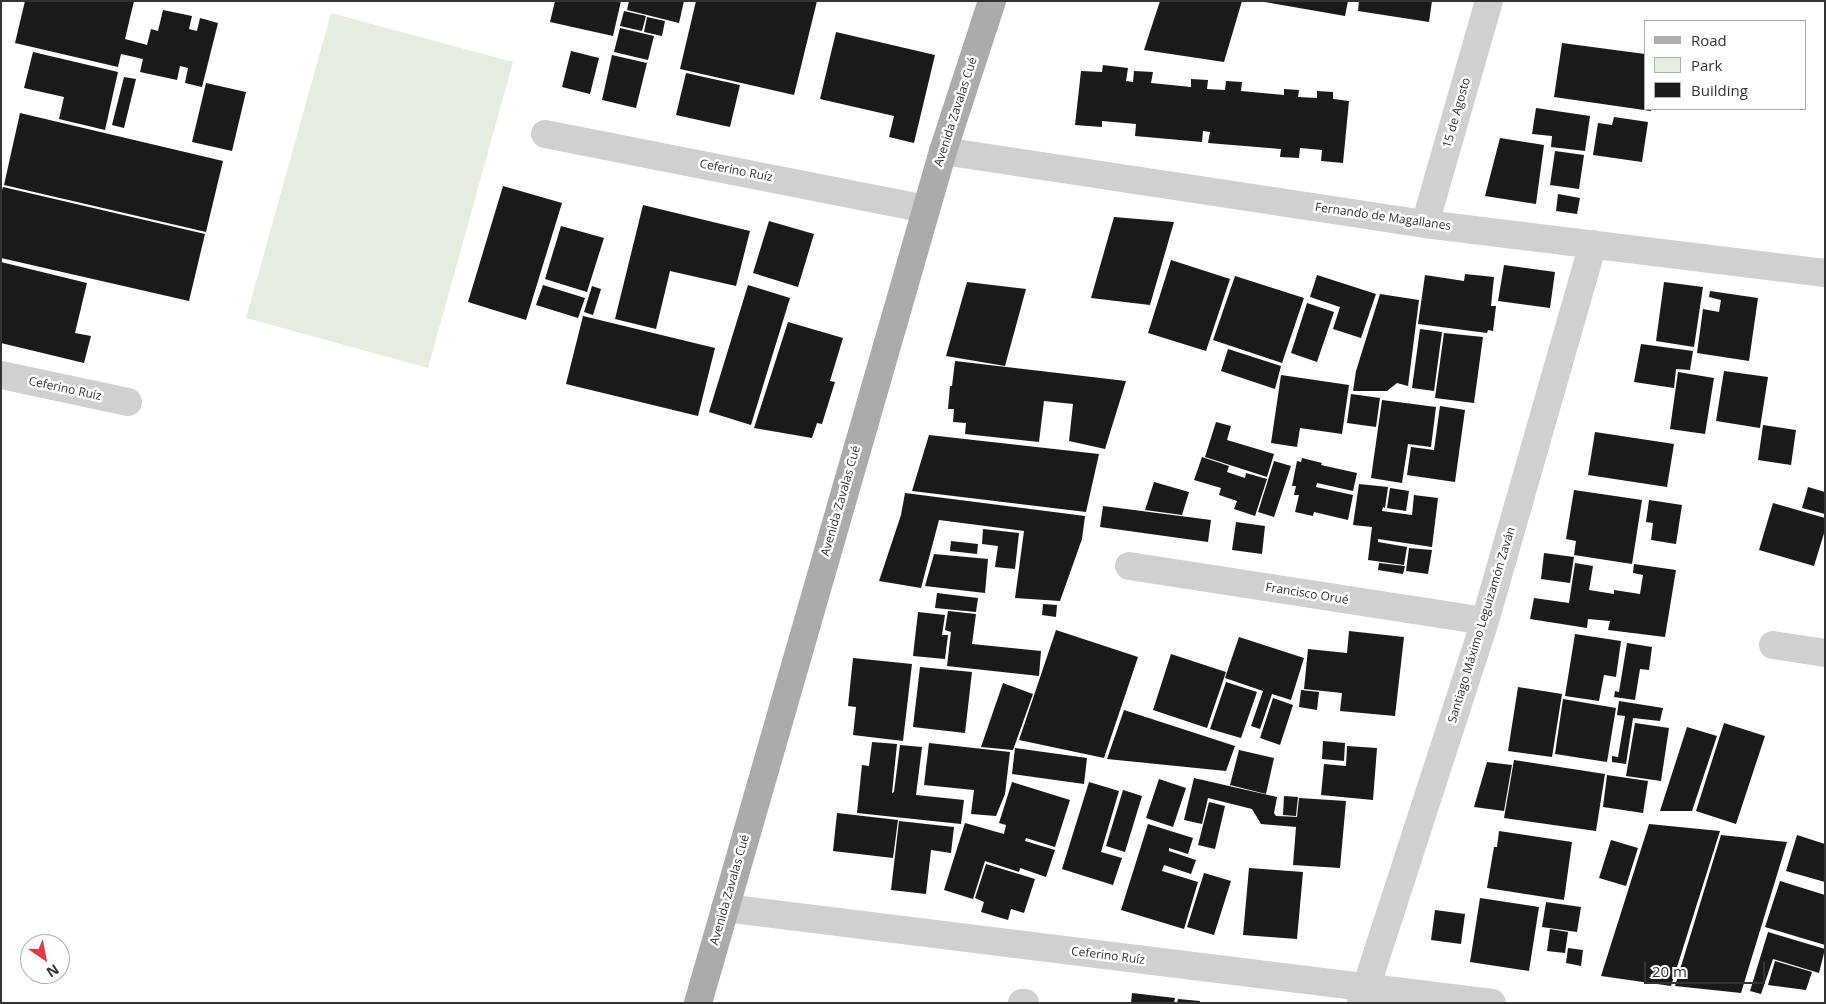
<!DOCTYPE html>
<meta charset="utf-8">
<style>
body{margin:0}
#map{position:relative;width:1826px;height:1004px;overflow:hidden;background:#fff;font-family:"Open Sans",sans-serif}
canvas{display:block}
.frame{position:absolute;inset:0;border:2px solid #333;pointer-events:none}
.legend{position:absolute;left:1644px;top:20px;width:162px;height:90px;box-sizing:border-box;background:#fff;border:1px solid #adadad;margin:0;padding:6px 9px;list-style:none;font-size:15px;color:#333}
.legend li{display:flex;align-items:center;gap:10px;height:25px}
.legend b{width:25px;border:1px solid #adadad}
.north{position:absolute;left:20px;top:934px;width:50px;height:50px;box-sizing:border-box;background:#fff;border:1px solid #adadad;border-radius:50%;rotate:147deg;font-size:14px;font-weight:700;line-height:20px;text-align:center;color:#333}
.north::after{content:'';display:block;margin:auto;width:18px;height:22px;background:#e63946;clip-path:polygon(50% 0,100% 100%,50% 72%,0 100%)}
.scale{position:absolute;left:1644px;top:962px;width:121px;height:22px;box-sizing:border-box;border:2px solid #333;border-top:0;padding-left:6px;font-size:15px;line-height:18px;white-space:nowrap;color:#333;-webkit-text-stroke:4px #fff;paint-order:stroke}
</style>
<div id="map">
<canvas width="1826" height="1004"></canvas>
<div class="frame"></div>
<ul class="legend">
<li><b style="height:6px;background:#ababab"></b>Road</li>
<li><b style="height:14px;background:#e6ecdf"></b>Park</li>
<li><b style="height:14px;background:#1a1a1a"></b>Building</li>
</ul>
<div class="north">N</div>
<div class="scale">20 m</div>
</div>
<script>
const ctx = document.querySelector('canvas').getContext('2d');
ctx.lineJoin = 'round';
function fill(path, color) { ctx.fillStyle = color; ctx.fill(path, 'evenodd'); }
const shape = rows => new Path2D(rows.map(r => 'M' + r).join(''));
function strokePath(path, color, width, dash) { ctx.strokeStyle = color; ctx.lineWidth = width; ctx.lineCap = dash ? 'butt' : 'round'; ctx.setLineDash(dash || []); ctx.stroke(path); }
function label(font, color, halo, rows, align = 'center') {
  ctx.font = font + ' "Open Sans",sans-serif'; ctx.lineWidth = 5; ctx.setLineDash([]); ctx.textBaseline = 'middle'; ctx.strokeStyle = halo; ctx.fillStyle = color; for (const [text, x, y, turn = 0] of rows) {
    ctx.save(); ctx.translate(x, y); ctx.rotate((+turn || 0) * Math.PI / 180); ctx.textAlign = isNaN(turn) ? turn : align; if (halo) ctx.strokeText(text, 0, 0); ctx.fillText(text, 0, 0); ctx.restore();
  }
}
fill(shape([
 [331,13,513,62,428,368,246,318]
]), '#e6ecdf');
fill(shape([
 [25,1,134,1,125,39,147,45,151,29,158,31,163,10,192,16,189,29,197,31,200,18,218,23,202,87,185,83,188,68,180,66,177,80,140,72,143,59,121,54,118,67,15,43],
 [555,1,621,1,613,36,550,22],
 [629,1,684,1,679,23,627,10],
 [696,1,817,1,794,95,680,69],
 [1160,1,1242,1,1224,62,1144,50],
 [1259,1,1348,1,1345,16],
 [1359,1,1432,1,1429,22,1358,11],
 [624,11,646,16,642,31,620,26],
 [647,17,665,21,662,36,644,32],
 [620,28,654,36,648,60,614,52],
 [836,32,935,55,914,143,889,137,894,116,820,99],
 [1562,43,1645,54,1645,109,1651,109,1651,111,1554,97],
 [571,51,599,58,590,94,562,87],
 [33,52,118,72,105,130,59,119,64,97,24,88],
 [612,55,647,63,636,108,602,100],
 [1103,65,1128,68,1126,81,1133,82,1134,71,1153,72,1151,83,1191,87,1191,79,1208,80,1207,89,1225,90,1226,81,1242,82,1241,91,1284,95,1284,89,1299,90,1298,97,1317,98,1317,91,1333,92,1333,99,1349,101,1343,163,1321,161,1322,150,1300,148,1299,158,1280,157,1281,149,1208,143,1210,132,1203,131,1202,142,1135,136,1136,124,1102,121,1102,127,1075,125,1081,71,1102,72],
 [686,73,740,85,730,127,676,115],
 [124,77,136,79,124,128,112,125],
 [206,83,246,92,232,151,192,142],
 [1536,108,1590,116,1585,151,1551,147,1552,136,1532,134],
 [20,113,223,161,206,232,4,185],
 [1614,117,1648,122,1642,162,1593,155,1598,123,1612,125],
 [1500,138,1544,145,1536,204,1485,196],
 [1555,151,1584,155,1579,189,1550,185],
 [503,186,562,203,526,320,468,302],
 [3,187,205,234,189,301,1,258,1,193],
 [1558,194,1580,198,1577,214,1556,211],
 [643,205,750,231,736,286,670,271,656,329,615,319],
 [1114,217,1174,222,1150,305,1091,298],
 [769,221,814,234,798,287,753,273],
 [561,226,604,238,587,292,545,279],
 [1171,260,1230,279,1206,351,1148,333],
 [1,262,87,283,75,333,91,336,84,363,1,343],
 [1504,265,1555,272,1550,308,1498,301],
 [1465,274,1494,277,1491,306,1496,306,1493,331,1488,330,1487,333,1418,324,1425,275,1464,281],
 [1317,275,1376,294,1361,338,1333,329,1340,307,1310,297],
 [1235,276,1304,298,1282,363,1213,340],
 [967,282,1026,289,1005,366,946,356],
 [1664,282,1703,287,1694,347,1656,341],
 [543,285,585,298,578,318,536,305],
 [748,285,790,298,751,425,709,412],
 [592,286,601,289,593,315,584,312],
 [1710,291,1758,298,1749,361,1697,353,1703,309,1719,312,1721,300,1709,297],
 [1380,294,1419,300,1408,386,1397,383,1387,391,1353,391,1356,371],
 [1307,303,1334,312,1317,362,1291,353],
 [583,316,715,348,698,416,566,384],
 [788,322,843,338,830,381,835,382,822,424,817,423,812,438,754,428],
 [1420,329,1442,332,1434,391,1412,388],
 [1444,333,1483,337,1474,403,1435,398],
 [1641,344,1693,351,1690,370,1676,369,1674,388,1634,382],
 [1228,349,1281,366,1275,389,1221,371],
 [955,361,1126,381,1105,449,1069,441,1073,404,1044,401,1039,442,965,434,966,423,953,422,954,409,948,409,950,386,952,386],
 [1724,371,1768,377,1760,428,1716,421],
 [1678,372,1714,378,1705,434,1670,429],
 [1281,375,1349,385,1342,434,1300,428,1297,447,1271,443],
 [1351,394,1380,398,1376,427,1347,423],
 [1382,400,1436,407,1431,447,1408,444,1402,483,1371,478],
 [1440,406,1465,410,1455,482,1407,475,1411,447,1434,450],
 [1216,422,1231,426,1227,440,1274,454,1267,477,1205,457],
 [1763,425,1796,430,1791,465,1758,460],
 [1595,432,1674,444,1667,487,1588,475],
 [929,435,1099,454,1086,512,912,491],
 [1202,457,1229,466,1227,472,1245,478,1246,473,1267,479,1255,516,1234,509,1237,501,1219,495,1221,488,1194,480],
 [1302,458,1322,463,1321,465,1357,473,1353,491,1317,483,1316,487,1353,495,1348,520,1314,512,1313,516,1295,512,1299,495,1294,495,1296,486,1292,486,1297,461,1301,462],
 [1274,461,1291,466,1274,517,1258,512],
 [1154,482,1189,492,1182,515,1145,510],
 [1359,484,1388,487,1385,508,1383,507,1382,511,1412,515,1414,495,1438,498,1432,547,1378,539,1378,542,1407,547,1404,565,1368,560,1372,527,1353,525],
 [1808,487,1825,492,1825,514,1802,508],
 [1390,488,1409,491,1406,511,1387,508],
 [1574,490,1642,500,1632,564,1574,555,1576,541,1566,539],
 [905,493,1085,516,1082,539,1060,601,1015,598,1024,531,939,520,921,588,879,581,901,515],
 [1649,500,1682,505,1676,544,1651,540,1653,523,1646,522],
 [1773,503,1825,518,1825,530,1814,566,1759,550],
 [1103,506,1211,520,1208,542,1100,527],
 [1236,522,1265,526,1262,554,1232,550],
 [983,529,1019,533,1015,569,995,567,998,546,982,544],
 [951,541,978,544,977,554,950,551],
 [1409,548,1432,550,1428,574,1406,571],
 [1544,553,1574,557,1570,583,1541,579],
 [934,554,988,559,985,593,925,586],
 [1379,563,1405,566,1403,574,1378,570],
 [1575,563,1593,566,1589,590,1614,594,1614,590,1640,594,1643,575,1633,573,1634,564,1676,570,1665,637,1608,630,1610,621,1588,619,1587,628,1530,619,1534,598,1569,603],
 [937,593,978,598,976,612,935,608],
 [1043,604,1057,605,1056,617,1042,615],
 [948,611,976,614,972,644,1041,651,1039,676,947,666,951,632,945,630],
 [918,612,945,615,942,635,948,635,945,659,913,656],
 [1056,630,1138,657,1104,758,1019,740],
 [1349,631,1404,637,1395,716,1340,711,1342,693,1304,689,1308,649,1347,653],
 [1575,634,1621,641,1616,677,1604,675,1599,701,1565,696],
 [1239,637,1304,658,1291,700,1272,694,1260,729,1251,726,1263,691,1225,678],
 [1627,643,1652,647,1649,670,1640,669,1635,700,1614,697,1615,691,1619,692],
 [1171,654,1226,672,1207,728,1153,710],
 [853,658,912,664,903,741,853,735,856,707,848,706],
 [920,667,972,672,965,733,913,727],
 [1226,682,1257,692,1241,738,1210,729],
 [1003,683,1033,694,1013,750,981,747],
 [1518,687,1562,694,1552,757,1508,751],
 [1301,690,1319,692,1317,710,1299,707],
 [1273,698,1293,705,1280,745,1260,738],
 [1563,699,1616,708,1607,762,1555,754],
 [1619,701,1663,708,1660,721,1633,718,1626,764,1612,762,1612,756,1618,757,1625,716,1617,715],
 [1124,710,1235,746,1226,771,1107,759],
 [1635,723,1669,728,1661,781,1626,776],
 [1724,723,1765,736,1736,824,1696,811],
 [1687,727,1717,736,1692,811,1660,811],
 [1323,741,1345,743,1344,761,1322,759],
 [872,742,897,744,892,793,894,792,900,745,922,747,916,795,964,800,961,824,857,813,862,765,869,766],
 [929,743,1010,752,1005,794,996,816,971,814,974,790,924,785],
 [1347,746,1377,748,1373,800,1321,795,1324,764,1346,766],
 [1015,748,1087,758,1084,784,1012,774],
 [1239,750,1274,758,1266,794,1230,785],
 [1514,760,1605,774,1596,831,1504,818],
 [1487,762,1512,765,1504,811,1474,807],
 [1607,775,1648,781,1643,813,1603,807],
 [1194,778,1277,797,1274,813,1276,816,1299,817,1297,817,1299,798,1346,801,1340,868,1293,865,1296,827,1261,824,1252,809,1208,798,1202,824,1184,820],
 [1159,779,1186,788,1173,827,1146,818],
 [1012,782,1070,800,1055,847,1026,838,1025,841,1055,850,1046,877,1020,868,1019,872,985,861,973,899,944,890,965,823,1004,834,1006,825,999,823],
 [1089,782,1119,791,1101,852,1122,858,1113,885,1062,869],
 [1123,790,1142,796,1125,852,1106,846],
 [1284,796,1298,797,1296,816,1283,815],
 [1209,802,1225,806,1215,849,1198,845],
 [837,813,898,820,893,858,833,851],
 [899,821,954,827,951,853,931,850,926,894,891,890],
 [1148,824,1193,838,1188,854,1169,848,1169,851,1196,860,1191,874,1164,865,1162,871,1198,882,1184,929,1121,910],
 [1649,824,1720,831,1671,986,1601,976],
 [1499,831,1572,842,1564,900,1487,888,1494,847,1497,847],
 [1721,835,1787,842,1741,993,1675,986],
 [1797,835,1825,844,1825,882,1786,871],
 [1611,840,1638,848,1626,886,1599,878],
 [986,864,1035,879,1024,913,1011,909,1008,920,981,912,984,902,975,898],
 [1249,868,1303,872,1297,939,1243,935],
 [1204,873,1231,881,1214,935,1187,927],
 [1780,881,1825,895,1825,945,1765,927],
 [1480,898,1539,907,1529,971,1470,962],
 [1546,902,1581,907,1577,932,1542,927],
 [1435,910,1465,914,1461,944,1431,940],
 [1550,929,1568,932,1565,953,1547,951],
 [1768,932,1825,949,1819,973,1773,959,1761,994,1750,991],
 [1568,948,1583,950,1581,966,1566,963],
 [1775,961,1812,972,1806,990,1768,985],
 [1132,993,1175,998,1174,1003,1131,1003],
 [1178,999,1200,1001,1200,1003,1177,1003]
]), '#1a1a1a');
strokePath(shape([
 [545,134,926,209],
 [943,151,1425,224,1825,273],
 [1425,224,1489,1],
 [1,375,128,402],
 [1129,566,1485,621],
 [1773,645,1825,653],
 [725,908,1492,1003],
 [1022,1003,1025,1003],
 [1361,1003,1485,621,1593,244]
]), '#d0d0d0', 28);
strokePath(shape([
 [698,1003,943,151,992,1]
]), '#ababab', 28);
label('12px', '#333', '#fff', [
 ["Avenida Zavalas Cué",956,112,-72],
 ["15 de Agosto",1457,113,-74],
 ["Ceferino Ruíz",736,171,11],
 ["Fernando de Magallanes",1383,217,8],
 ["Ceferino Ruíz",65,389,12],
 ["Avenida Zavalas Cué",841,501,-74],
 ["Francisco Orué",1307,594,9],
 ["Santiago Máximo Leguizamón Zaván",1482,625,-73],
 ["Avenida Zavalas Cué",730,890,-74],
 ["Ceferino Ruíz",1108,956,7]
]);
</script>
